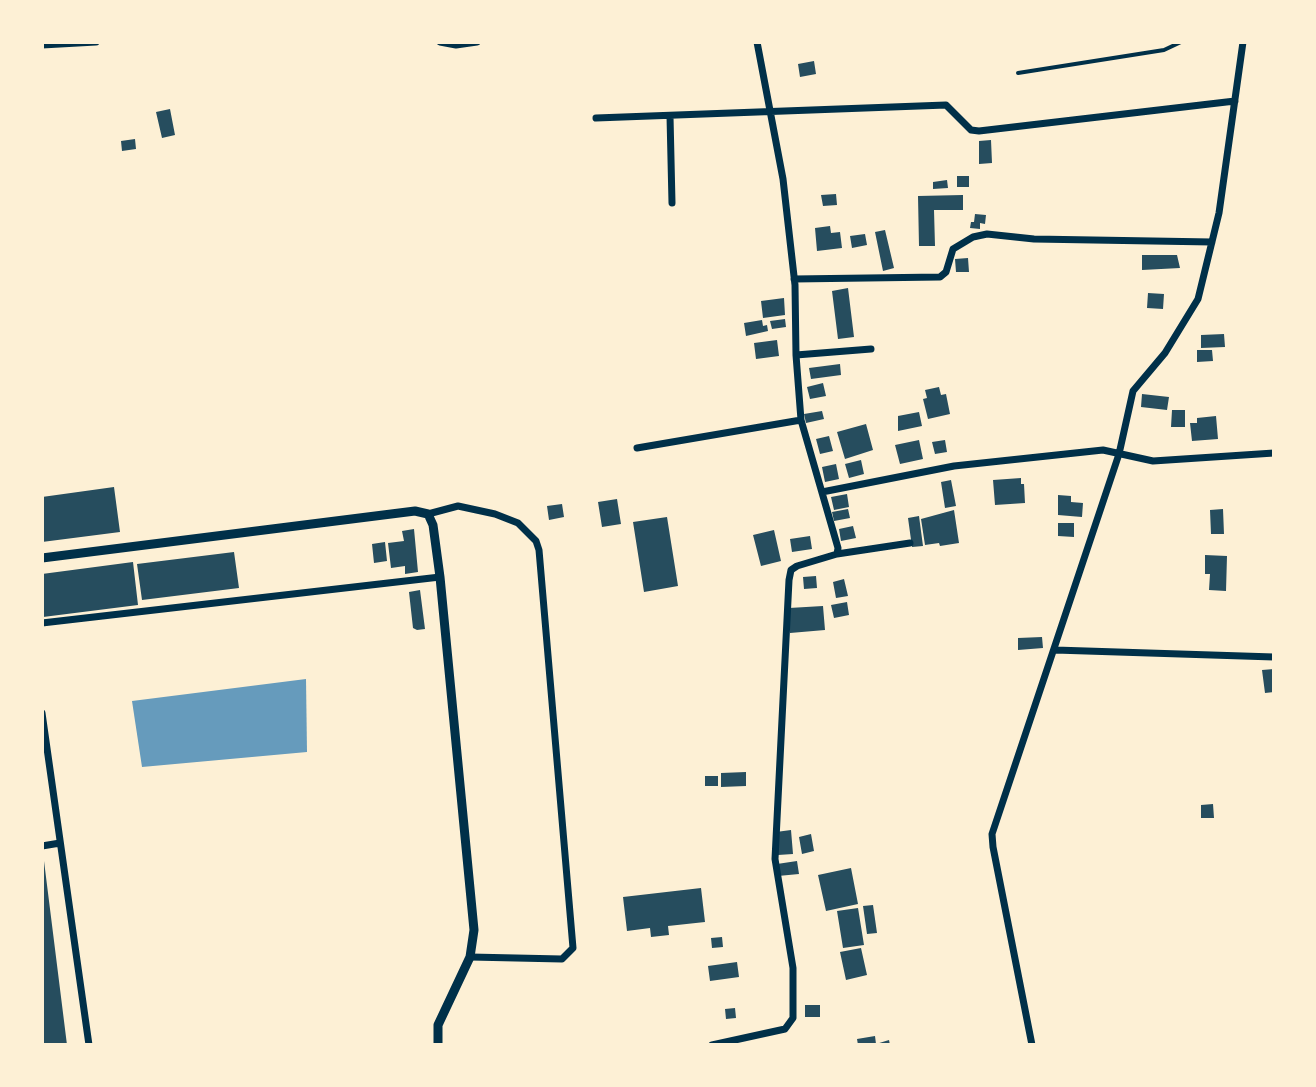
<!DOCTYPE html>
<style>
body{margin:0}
#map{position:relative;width:1316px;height:1087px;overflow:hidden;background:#fdf0d5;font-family:Arial,sans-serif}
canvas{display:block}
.frame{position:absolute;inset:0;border:44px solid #fdf0d5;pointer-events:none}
</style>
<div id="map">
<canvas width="1316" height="1087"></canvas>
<div class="frame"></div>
</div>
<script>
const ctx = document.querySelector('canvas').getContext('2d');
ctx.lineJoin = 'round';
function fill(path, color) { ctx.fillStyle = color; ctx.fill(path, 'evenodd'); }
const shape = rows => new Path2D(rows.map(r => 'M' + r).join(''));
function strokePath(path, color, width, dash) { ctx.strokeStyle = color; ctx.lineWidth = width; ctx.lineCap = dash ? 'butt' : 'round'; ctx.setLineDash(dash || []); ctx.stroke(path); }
fill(shape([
 [306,679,307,752,142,767,132,701]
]), '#669bbc');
fill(shape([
 [814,61,816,74,800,77,798,64],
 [170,109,175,135,162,138,156,112],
 [135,139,136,149,122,151,121,141],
 [991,140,992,163,979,164,979,141],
 [957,176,969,176,969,187,957,187],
 [947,180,948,188,933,189,933,182],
 [836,194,837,205,823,206,821,195],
 [963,195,963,210,934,210,935,246,919,246,918,196],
 [975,214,986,215,985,224,980,223,980,229,970,228,971,222,974,222],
 [830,226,831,233,840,232,842,248,817,251,815,228],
 [885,230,894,268,883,271,875,232],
 [865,234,867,245,852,248,850,236],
 [1142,255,1177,255,1180,268,1142,270],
 [968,258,969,272,956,272,955,259],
 [848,288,854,337,838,339,832,291],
 [1148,293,1164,294,1163,309,1147,308],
 [784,298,785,315,763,318,761,301],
 [785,319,786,327,772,329,770,321],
 [762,320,763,326,767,325,768,331,746,336,744,323],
 [1224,334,1225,347,1201,348,1201,335],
 [777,340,779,356,756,359,754,343],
 [1197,350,1212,350,1213,361,1197,362],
 [840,364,841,375,811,379,809,368],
 [823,383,826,396,810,399,807,387],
 [939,387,941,395,946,394,950,414,928,419,923,399,927,398,925,390],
 [1142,394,1169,397,1167,410,1141,407],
 [1172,410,1185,410,1185,427,1171,427],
 [822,411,824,419,806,423,804,414],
 [919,412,922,426,898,431,898,416],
 [1216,416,1218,439,1192,441,1190,423,1197,423,1197,418],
 [866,424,873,450,845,459,837,432],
 [829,436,833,451,820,454,816,439],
 [919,440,923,459,900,464,895,445],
 [945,440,947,452,935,454,932,442],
 [861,460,864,474,849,478,845,464],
 [836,464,839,479,825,482,822,467],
 [1021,478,1021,484,1024,484,1025,503,995,505,993,480],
 [951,480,956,506,945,508,941,482],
 [114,487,120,532,42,542,42,497],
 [847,494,849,507,834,510,831,497],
 [1058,495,1071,496,1071,502,1083,503,1082,517,1058,515],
 [617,499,621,524,602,527,598,502],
 [562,504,564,517,549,520,547,506],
 [848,509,850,518,834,521,832,512],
 [1223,509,1224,534,1211,534,1210,510],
 [954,510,959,543,940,546,939,543,925,545,921,519],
 [919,516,923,546,912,547,908,518],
 [667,517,678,586,644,592,633,522],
 [1058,523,1074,523,1074,537,1058,536],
 [853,526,856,538,841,541,839,529],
 [414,529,418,572,405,574,405,566,391,568,388,543,404,541,402,531],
 [774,530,781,561,761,566,753,535],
 [810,536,812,549,792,552,790,539],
 [385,542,387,561,374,563,372,544],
 [234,552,239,588,142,600,137,564],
 [1205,555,1227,556,1226,591,1209,590,1210,574,1205,574],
 [133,562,138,605,43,617,42,574],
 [816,576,817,588,804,589,803,577],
 [844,579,848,596,836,598,833,582],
 [420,590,425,629,417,630,413,628,409,592],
 [847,602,849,615,834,618,831,605],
 [823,606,825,630,790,633,789,608],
 [1042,637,1043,648,1018,650,1018,638],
 [1274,669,1274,692,1265,693,1262,670],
 [746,772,746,786,721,787,721,773],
 [705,776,718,776,718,786,705,786],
 [1213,804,1214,818,1201,818,1201,805],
 [791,830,793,854,778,855,776,832],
 [811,834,814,851,802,854,799,837],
 [42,861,44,861,67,1045,42,1045],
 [797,861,799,874,778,876,777,864],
 [851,868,858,904,826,911,818,875],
 [701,888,705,922,668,926,669,935,651,937,650,928,627,931,623,897],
 [873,905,877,933,867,934,863,906],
 [858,908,864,945,843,948,837,911],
 [722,937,723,947,712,948,711,938],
 [861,948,867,975,846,980,840,952],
 [737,962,739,977,710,981,708,966],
 [805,1005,820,1005,820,1017,805,1017],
 [735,1008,736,1018,726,1019,725,1009],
 [875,1036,876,1044,889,1040,890,1045,858,1045,857,1039]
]), '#264d5e');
strokePath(shape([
 [1018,73,1164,50,1181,42]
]), '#003049', 4);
strokePath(shape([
 [440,42,456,45,477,42],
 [42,45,96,42],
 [670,116,672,203],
 [596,118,946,105,971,130,979,131,1235,101],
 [794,279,940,277,946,272,953,249,973,237,987,234,1034,239,1212,242],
 [796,355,871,349],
 [637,448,801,420],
 [822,492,954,466,1103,450,1153,461,1274,453],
 [428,514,458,506,495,514,518,523,536,541,539,550,573,948,562,959,470,957],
 [837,554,910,543],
 [42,623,440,577],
 [1055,650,1274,657],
 [42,713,89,1045],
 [42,846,60,843],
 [712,1045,785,1029,793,1018,793,968,775,859,789,580,791,570,797,566,837,554,838,548,801,420,796,355,795,285,783,179,757,42],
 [1032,1045,993,847,992,834,1119,454,1133,391,1165,353,1198,299,1219,213,1243,42]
]), '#003049', 7);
strokePath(shape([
 [42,558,415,511,428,514,433,525,440,577,474,930,470,957,438,1025,438,1045]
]), '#003049', 9);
</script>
